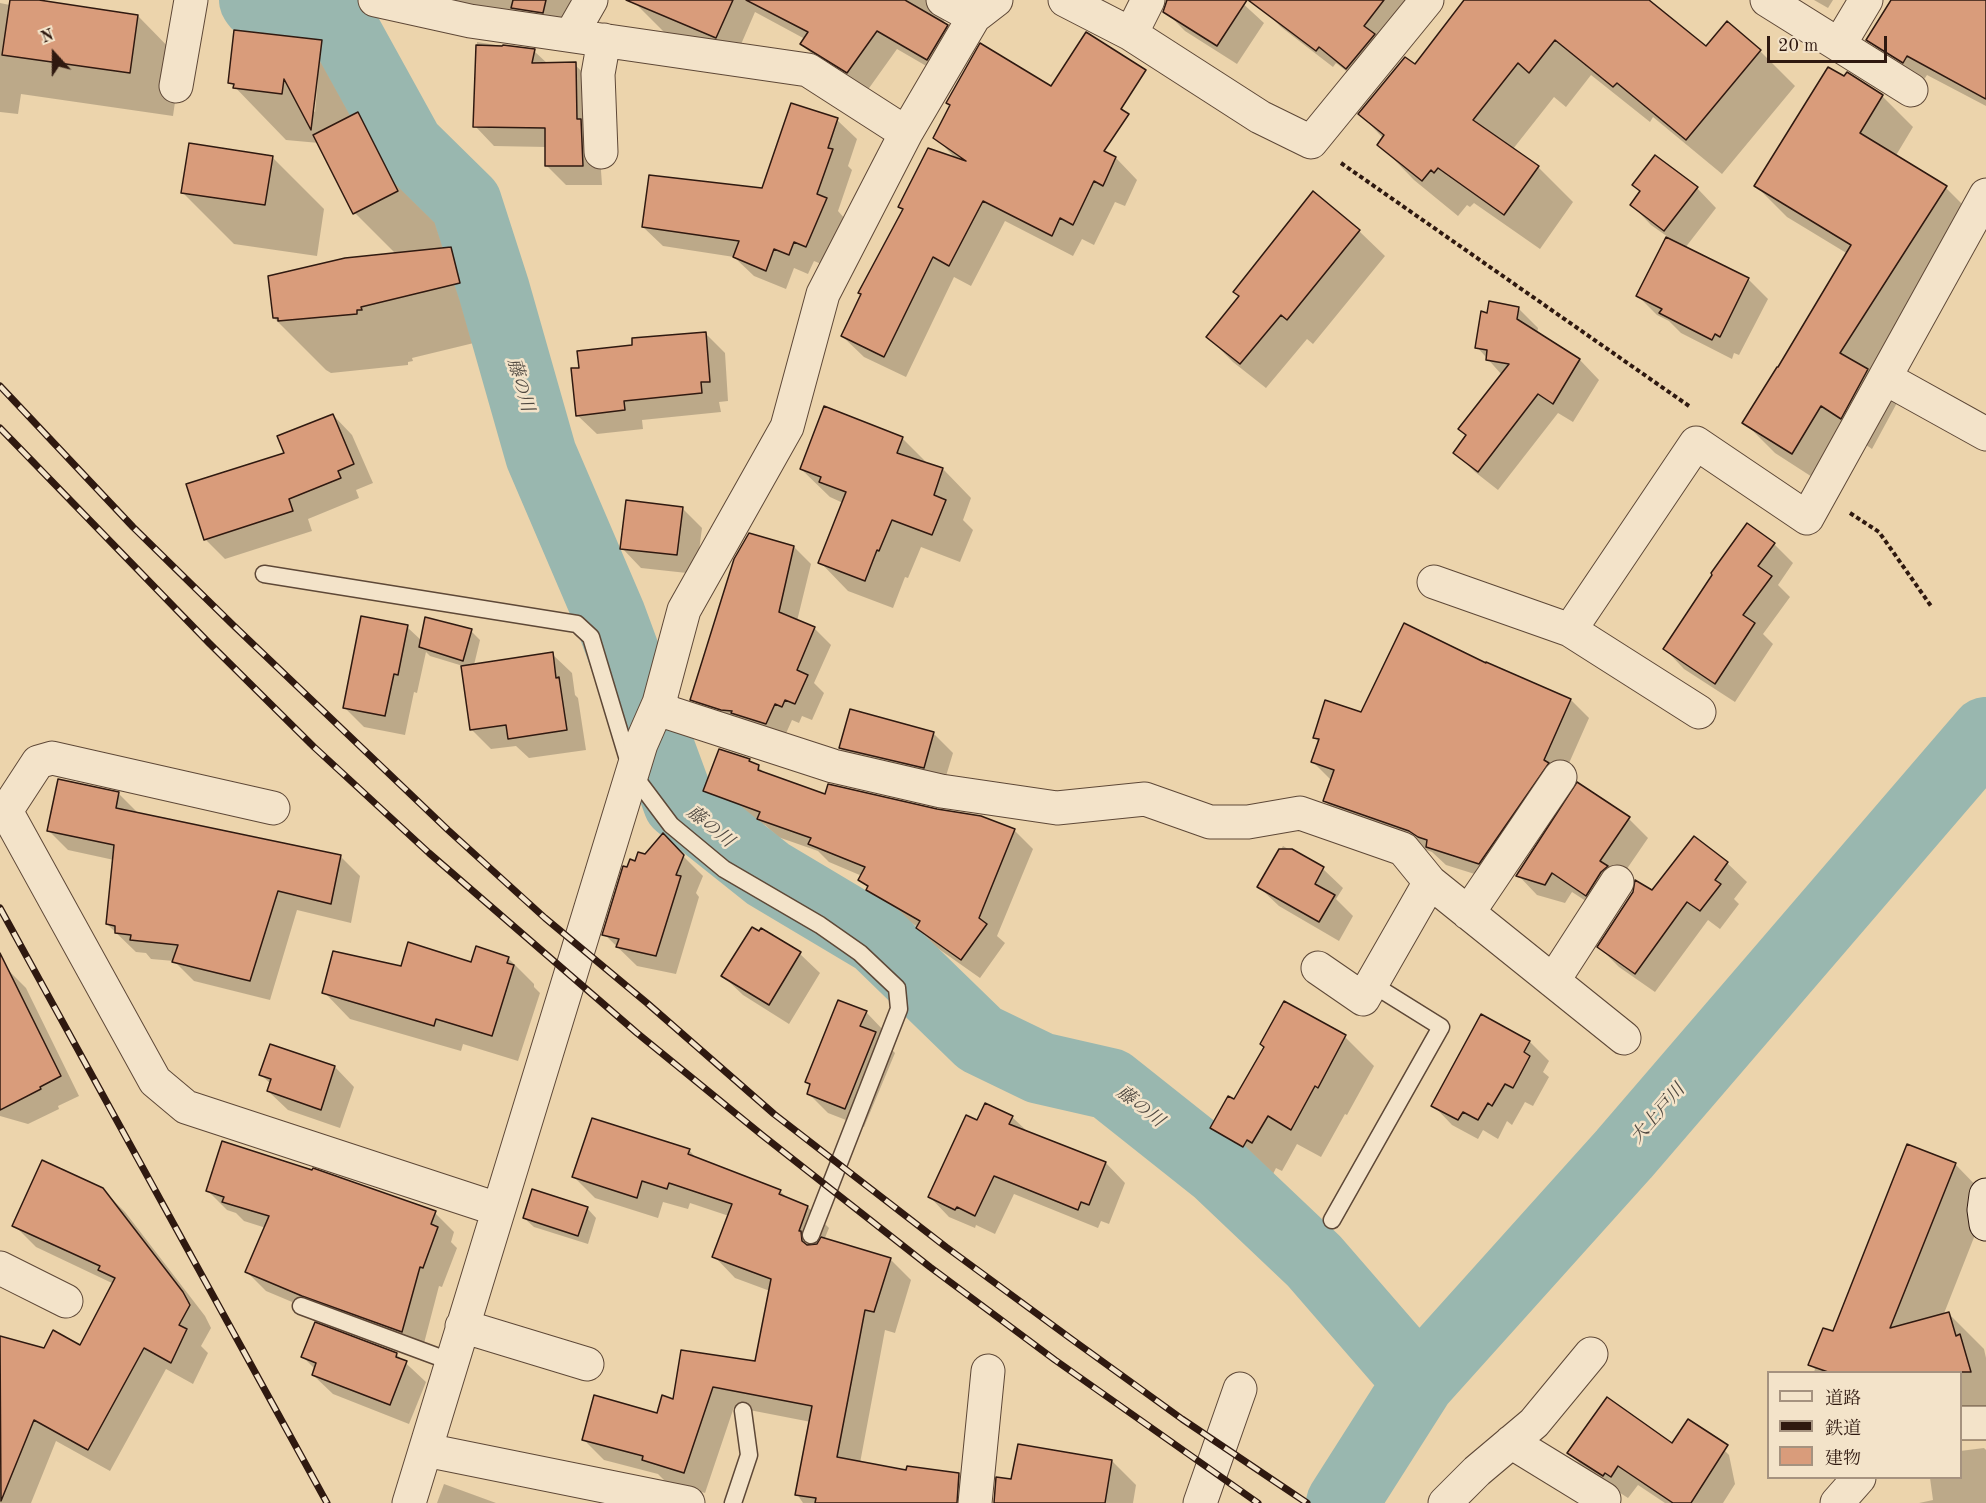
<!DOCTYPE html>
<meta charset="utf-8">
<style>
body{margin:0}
#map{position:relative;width:1986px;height:1503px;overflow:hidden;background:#ecd4ac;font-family:"Old Standard TT","Noto Serif JP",serif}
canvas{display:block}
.legend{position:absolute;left:1767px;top:1371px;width:195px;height:108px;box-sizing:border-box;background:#f3e3c9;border:2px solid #a5927f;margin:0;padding:8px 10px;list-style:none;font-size:18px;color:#2f1910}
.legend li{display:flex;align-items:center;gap:12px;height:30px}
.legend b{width:30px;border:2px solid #a5927f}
.north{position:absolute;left:24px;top:24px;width:60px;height:60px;-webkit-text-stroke:4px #f3e3c9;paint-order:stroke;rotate:339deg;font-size:16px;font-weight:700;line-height:24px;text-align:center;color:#2f1910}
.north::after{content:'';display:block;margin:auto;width:21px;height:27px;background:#2f1910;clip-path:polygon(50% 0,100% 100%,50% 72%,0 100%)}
.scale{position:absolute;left:1767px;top:36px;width:120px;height:27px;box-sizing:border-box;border:3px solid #2f1910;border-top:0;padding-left:8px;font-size:18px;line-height:21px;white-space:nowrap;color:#2f1910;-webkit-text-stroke:4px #f3e3c9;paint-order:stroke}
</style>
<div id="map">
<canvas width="1986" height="1503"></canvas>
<ul class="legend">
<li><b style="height:8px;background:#f3e3c9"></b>道路</li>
<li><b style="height:8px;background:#2f1910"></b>鉄道</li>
<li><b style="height:16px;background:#d99c7b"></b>建物</li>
</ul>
<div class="north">N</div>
<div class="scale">20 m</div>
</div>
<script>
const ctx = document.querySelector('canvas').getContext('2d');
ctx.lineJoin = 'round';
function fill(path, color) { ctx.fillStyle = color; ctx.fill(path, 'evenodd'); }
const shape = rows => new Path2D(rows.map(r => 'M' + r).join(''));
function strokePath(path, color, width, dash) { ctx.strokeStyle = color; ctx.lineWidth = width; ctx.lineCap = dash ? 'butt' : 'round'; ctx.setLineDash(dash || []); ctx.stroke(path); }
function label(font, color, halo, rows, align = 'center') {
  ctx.font = font + ' "Old Standard TT","Noto Serif JP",serif'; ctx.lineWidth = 5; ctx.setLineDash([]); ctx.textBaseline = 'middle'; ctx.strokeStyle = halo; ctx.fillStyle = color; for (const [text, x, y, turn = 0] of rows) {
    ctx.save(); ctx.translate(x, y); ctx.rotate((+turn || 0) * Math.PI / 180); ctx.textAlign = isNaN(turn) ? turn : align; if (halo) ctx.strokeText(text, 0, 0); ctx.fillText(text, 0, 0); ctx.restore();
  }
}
fill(shape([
 [11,0,29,0,138,16,181,60,173,116,21,94,18,114,0,112,0,3,10,5],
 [434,0,595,0,594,4,571,0,564,33],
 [632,0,997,0,946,10,944,23,966,45,947,78,897,49,867,91,821,63,802,44,805,39,755,12,736,56,691,49,665,33],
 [1172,0,1239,0,1264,23,1237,64,1185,31,1165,11],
 [1273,0,1413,0,1364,85,1336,63,1333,67,1281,27,1265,11],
 [1466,0,1646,0,1706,48,1760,51,1795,86,1722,174,1653,117,1650,122,1591,75,1566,107,1554,97,1513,149,1538,167,1573,202,1540,249,1474,203,1470,207,1467,205,1458,216,1414,180,1379,144,1383,138,1360,114,1415,66],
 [1814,0,1833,0,1828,8],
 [1893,0,1986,0,1986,106,1927,75,1923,81,1888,59,1868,40],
 [321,41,373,93,369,125,410,166,449,243,437,250,451,248,503,300,511,334,412,358,413,361,408,362,408,365,331,373,326,370,274,318,396,254,355,213,319,143,286,140,230,82],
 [315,78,318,79,315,112,312,109],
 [477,42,534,51,548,64,574,64,595,84,602,185,566,185,547,166,546,147,494,146,475,126],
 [1847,74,1882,96,1913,127,1895,157,1946,188,1977,219,1875,378,1898,401,1872,449,1853,436,1823,484,1775,453,1744,422,1848,254,1787,217,1756,186],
 [947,102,1082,143,1116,158,1137,180,1125,206,1115,202,1094,245,1082,239,1073,256,1005,221,971,286,954,277,906,377,864,357,842,336,904,210,900,207,957,160,935,137,951,106],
 [837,120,857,139,848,166,852,170,838,211,845,219,826,266,814,261,808,274,794,268,786,289,754,276,734,257,663,246,643,227,763,190],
 [272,157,324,209,317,256,234,244,182,192],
 [1697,188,1716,208,1685,248,1749,280,1768,299,1739,355,1734,353,1732,359,1681,333,1669,321,1657,315,1638,296,1668,237,1651,225,1632,205],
 [1313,194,1359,231,1385,256,1313,344,1307,339,1266,388,1233,362,1208,337,1240,297],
 [1518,308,1538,328,1537,334,1580,360,1599,380,1573,422,1558,413,1498,490,1475,472,1455,452,1467,437,1460,429,1502,375,1477,347],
 [705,333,725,353,728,401,719,402,721,412,642,420,643,429,597,434,577,415,580,369,634,347],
 [333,415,352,435,373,483,356,490,359,498,308,519,312,531,225,559,205,539,286,454],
 [902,438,929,465,943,469,971,498,963,520,973,530,960,562,921,547,908,578,905,577,893,608,848,591,820,562,843,503,830,497,801,469],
 [682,508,702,528,696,574,641,568,622,548],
 [1774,544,1793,563,1778,585,1790,597,1763,634,1773,644,1735,702,1684,669,1665,649],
 [794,547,811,564,797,621,814,628,831,645,814,683,824,693,812,720,802,716,799,723,792,720,783,740,709,716,692,699],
 [407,627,422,641,471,631,480,640,474,665,552,654,572,673,575,695,578,698,586,750,529,758,516,746,491,749,472,730,463,666,430,656,426,652,417,693,414,692,405,735,364,727,344,707],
 [1486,665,1571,700,1589,718,1562,779,1497,881,1446,865,1432,852,1343,819,1325,801,1332,781,1313,762,1320,743,1314,737,1361,714],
 [933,733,953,753,943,786,860,767,840,748],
 [720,750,750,760,767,775,826,796,981,817,1015,831,1033,849,997,936,1005,943,980,978,936,947,918,928,918,927,886,908,867,890,868,888,860,879,862,876,829,862,818,851,778,837,765,825,723,810,705,791],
 [119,794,139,814,341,857,360,876,351,923,297,910,270,1000,194,981,174,961,151,959,146,953,136,952,107,924,114,860,68,850,48,830],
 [1629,819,1648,838,1620,879,1606,914,1572,892,1565,903,1537,895,1518,875],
 [663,836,703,876,696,893,699,897,676,974,637,966,604,934,628,869,645,855],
 [1283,846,1323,869,1343,888,1336,899,1353,916,1339,941,1279,906,1259,887],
 [1727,863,1747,882,1734,899,1739,904,1720,929,1708,920,1655,992,1619,967,1599,947,1653,892],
 [761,930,800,954,820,973,789,1024,743,995,723,976],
 [508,958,534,984,534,987,540,993,518,1061,463,1044,461,1051,350,1019,324,992,402,968,472,963],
 [6,968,26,988,79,1096,58,1106,59,1109,28,1124,0,1116,0,972],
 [1285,1003,1345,1037,1374,1066,1347,1115,1345,1114,1321,1157,1297,1144,1282,1171,1276,1168,1273,1174,1241,1157,1212,1128,1235,1101,1265,1047],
 [866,1012,885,1032,882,1040,895,1053,864,1127,828,1113,808,1093,811,1087,807,1082],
 [1482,1016,1530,1042,1549,1061,1543,1072,1549,1077,1533,1106,1525,1102,1512,1125,1507,1121,1498,1139,1483,1130,1478,1139,1452,1125,1433,1105],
 [271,1046,335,1067,354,1087,340,1128,288,1110,268,1091,271,1084,261,1075],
 [1012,1117,1029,1133,1106,1163,1125,1183,1109,1224,1101,1221,1098,1228,1014,1194,995,1234,976,1225,975,1228,949,1217,930,1197,978,1122],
 [689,1150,698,1160,780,1191,788,1199,808,1207,829,1228,824,1240,890,1259,911,1280,895,1333,885,1330,860,1463,907,1472,958,1474,980,1495,979,1503,803,1503,797,1494,811,1422,734,1407,705,1493,665,1481,658,1474,604,1460,583,1439,658,1415,674,1400,756,1362,770,1291,735,1278,714,1256,729,1216,690,1203,688,1209,663,1202,658,1218,595,1198,574,1177],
 [1955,1164,1986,1196,1986,1207,1943,1316,1949,1314,1984,1349,1986,1358,1986,1421,1960,1428,1960,1372,1814,1372,1815,1369,1810,1364],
 [102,1189,125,1212,205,1316,211,1328,201,1346,208,1353,193,1384,166,1369,110,1471,56,1441,31,1503,0,1503,0,1337,44,1349,81,1347,114,1284,36,1247,14,1225],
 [207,1190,435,1213,454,1232,451,1242,457,1248,442,1287,439,1286,422,1351,323,1315,266,1291,247,1272,266,1228,244,1221,236,1213,227,1210],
 [587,1208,596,1218,588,1244,534,1227,524,1218],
 [396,1354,426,1382,409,1424,333,1394,313,1375,315,1369,303,1357],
 [1709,1435,1729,1455,1735,1484,1723,1503,1665,1503,1638,1485,1628,1498,1589,1473,1569,1453,1673,1445],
 [1984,1448,1986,1450,1986,1503,1919,1503,1933,1500,1930,1478,1960,1478,1960,1451],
 [1112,1461,1136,1485,1133,1503,995,1503,1013,1481],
 [444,1484,496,1503,437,1503]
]), '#0003');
strokePath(shape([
 [255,0,257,3,284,12,339,21,408,146,466,203,494,290,541,455,610,616,679,803,768,874,877,939,980,1039,1040,1068,1110,1084,1217,1169,1314,1261,1419,1382],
 [1342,1503,1419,1382,1624,1154,1986,733]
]), '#99b7af', 72);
const building = shape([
 [10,0,39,0,138,15,130,73,2,55,10,0],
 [513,0,546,0,543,13,511,8,513,0],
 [626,0,733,0,716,38,626,0],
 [746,0,905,0,948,25,927,60,877,31,847,73,800,44,808,32,746,0],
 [1167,0,1247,0,1217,46,1163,12,1167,0],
 [1248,0,1384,0,1364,26,1375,34,1346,69,1319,47,1316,51,1248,0],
 [1464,0,1649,0,1706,46,1727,21,1761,50,1686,140,1617,83,1613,87,1555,40,1529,73,1518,63,1473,120,1539,166,1504,215,1438,168,1434,173,1431,170,1422,181,1377,145,1384,135,1358,114,1405,57,1415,64,1464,0],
 [1891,0,1986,0,1986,99,1907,56,1903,63,1866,40,1891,0],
 [234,30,322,40,311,130,284,79,282,94,233,88,234,84,228,83,234,30],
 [1086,32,1146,70,1121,109,1129,114,1104,151,1116,157,1103,186,1094,181,1073,225,1060,218,1052,236,983,201,949,266,933,257,884,357,841,336,861,294,858,293,903,209,898,207,928,148,966,161,933,138,950,105,946,103,980,43,1051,86,1086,32],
 [476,45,502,46,503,45,535,49,532,63,576,62,577,119,581,119,583,166,545,166,545,128,473,127,476,45],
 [1828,67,1844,76,1847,72,1883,95,1860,133,1947,186,1840,353,1868,369,1841,419,1821,406,1792,454,1742,423,1777,367,1778,367,1851,245,1754,186,1828,67],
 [791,103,838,118,828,148,833,149,817,194,827,198,806,247,794,242,789,255,774,249,766,271,733,257,739,241,642,227,649,175,762,188,791,103],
 [358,112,398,191,353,214,313,135,358,112],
 [189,143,273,156,265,205,181,193,189,143],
 [1655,155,1698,187,1664,231,1630,205,1640,191,1632,185,1655,155],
 [1313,191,1360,230,1287,320,1281,315,1240,364,1206,337,1239,296,1233,292,1313,191],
 [1666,237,1749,278,1720,337,1715,334,1712,340,1659,313,1662,309,1636,296,1666,237],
 [451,247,460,283,361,307,362,310,357,310,357,314,278,321,278,318,273,318,268,276,345,258,451,247],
 [1489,301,1519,307,1517,319,1580,359,1553,404,1538,394,1478,472,1453,453,1466,435,1458,429,1509,364,1486,360,1487,350,1475,348,1481,311,1487,313,1489,301],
 [706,332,710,382,701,382,702,393,624,401,625,410,576,416,571,368,579,368,577,351,632,345,632,338,706,332],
 [824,406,903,437,897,453,943,468,934,495,946,500,932,535,892,520,879,551,877,550,865,581,818,563,846,492,819,482,821,477,800,469,824,406],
 [333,414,354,464,338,471,341,478,289,499,293,511,204,540,186,484,284,453,277,436,333,414],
 [626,500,683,507,677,555,620,549,626,500],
 [1747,523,1775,543,1758,566,1772,576,1743,615,1755,623,1715,684,1663,649,1712,575,1711,573,1747,523],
 [749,533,794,546,779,612,815,627,797,670,808,675,795,704,785,700,782,707,775,704,766,724,731,713,732,711,721,710,690,700,734,559,749,533],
 [361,616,408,625,398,675,394,674,385,716,343,708,361,616],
 [425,617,472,629,463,661,419,647,425,617],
 [1404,623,1486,663,1486,662,1571,699,1544,760,1549,763,1479,864,1426,847,1427,840,1418,837,1409,831,1323,801,1334,770,1311,762,1319,739,1313,738,1325,700,1361,712,1404,623],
 [553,652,556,678,559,677,567,730,508,739,506,725,470,730,461,666,553,652],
 [850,709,934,732,924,768,839,748,850,709],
 [719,749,750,759,749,761,759,765,758,770,825,794,828,784,937,809,981,816,1015,829,979,918,987,924,961,960,916,928,920,921,866,890,868,886,858,880,865,867,808,844,811,838,757,819,760,812,703,791,719,749],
 [58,779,119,792,116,808,341,855,331,904,278,891,250,981,172,962,178,945,130,940,131,935,115,933,115,926,106,924,114,845,47,831,58,779],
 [1577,782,1630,817,1600,861,1608,866,1601,872,1586,896,1552,873,1545,885,1516,876,1577,782],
 [663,833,684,855,676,875,681,876,656,956,616,947,619,939,602,935,623,866,627,867,630,859,635,861,638,852,645,854,663,833],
 [1694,836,1728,862,1715,880,1721,884,1700,911,1687,902,1635,974,1597,947,1633,892,1635,880,1652,890,1694,836],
 [1279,849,1292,849,1324,867,1315,884,1335,895,1319,922,1257,887,1279,849],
 [752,927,759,931,761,928,801,952,769,1005,721,976,752,927],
 [408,942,471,962,476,946,509,957,507,963,514,965,492,1036,436,1019,434,1026,322,993,333,951,401,966,408,942],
 [0,953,61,1076,40,1087,41,1089,0,1110,0,953],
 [838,1000,867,1011,860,1026,876,1032,845,1109,807,1094,810,1084,805,1082,838,1000],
 [1284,1001,1346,1035,1318,1088,1315,1086,1291,1130,1268,1116,1252,1143,1247,1140,1243,1147,1210,1128,1228,1096,1234,1099,1264,1047,1260,1044,1284,1001],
 [1481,1014,1530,1041,1524,1052,1530,1056,1513,1088,1505,1084,1492,1106,1488,1103,1478,1120,1463,1112,1458,1120,1431,1106,1481,1014],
 [270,1044,335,1066,321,1110,267,1091,271,1079,259,1075,270,1044],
 [985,1103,1013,1116,1009,1124,1106,1162,1089,1205,1081,1202,1078,1210,994,1176,975,1216,957,1207,955,1210,928,1197,966,1115,977,1120,985,1103],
 [592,1118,690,1149,688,1154,781,1190,779,1194,808,1206,799,1231,801,1231,802,1241,807,1245,817,1244,821,1237,891,1258,874,1312,865,1310,837,1457,906,1470,907,1466,959,1473,957,1503,815,1503,816,1498,795,1495,812,1406,713,1387,684,1473,642,1460,643,1456,582,1440,594,1395,657,1413,662,1395,673,1399,681,1350,755,1361,771,1279,712,1257,732,1204,669,1183,667,1189,642,1181,637,1198,572,1177,592,1118],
 [222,1141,312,1170,313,1168,436,1211,431,1224,438,1227,423,1268,420,1267,402,1332,302,1296,245,1272,269,1216,222,1202,224,1197,206,1191,222,1141],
 [1907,1144,1956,1163,1890,1328,1949,1312,1956,1336,1960,1334,1971,1372,1828,1372,1808,1365,1823,1328,1833,1331,1907,1144],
 [42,1160,103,1188,183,1292,190,1305,179,1325,187,1329,171,1363,144,1348,88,1450,34,1420,1,1501,0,1336,44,1348,53,1330,80,1345,115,1278,98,1270,100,1266,12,1226,42,1160],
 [532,1189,588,1207,578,1236,523,1218,532,1189],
 [315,1322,397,1353,396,1357,407,1361,390,1405,312,1375,316,1363,301,1357,315,1322],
 [1607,1397,1672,1443,1688,1419,1728,1445,1691,1503,1673,1503,1618,1466,1611,1477,1605,1473,1603,1476,1567,1453,1607,1397],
 [1018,1444,1112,1460,1105,1503,994,1503,996,1477,1011,1479,1018,1444]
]);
fill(building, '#d99c7b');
strokePath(building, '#2f1910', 1.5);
const lane = shape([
 [264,574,577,624,591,637,632,773,671,825,724,869,820,925,860,953,897,988,899,1009,811,1235],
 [1332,1220,1441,1027,1372,984],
 [301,1306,452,1362],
 [733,1503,749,1455,743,1411]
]);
const street = shape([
 [375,0,470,21,808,70,906,133],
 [943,0,974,17],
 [1065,0,1131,34,1260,117,1311,142,1427,0],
 [1767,0,1911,90],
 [1131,34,1148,0],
 [571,35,591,0],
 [1839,45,1866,0],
 [176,86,191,0],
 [601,152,598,74,604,40],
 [1885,378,1986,434],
 [1434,582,1570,630,1696,443,1807,518,1986,195],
 [1570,630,1699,712],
 [659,703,670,713,833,766,941,791,1057,808,1145,799,1210,822,1248,822,1300,813,1403,849,1430,882,1624,1038],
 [273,808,52,758,38,762,6,811,155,1081,186,1107,497,1209],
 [1468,913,1560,777],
 [1318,968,1363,999,1430,882],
 [1553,981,1617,882],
 [0,1268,66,1301],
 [462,1326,587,1364],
 [1960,1423,1986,1423],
 [1511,1442,1604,1499],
 [426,1450,688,1503],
 [409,1503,641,744,659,703,684,610,787,427,823,294,906,133,974,17,996,0],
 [975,1503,988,1371],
 [1200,1503,1240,1389],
 [1445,1503,1477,1471,1534,1423,1591,1354],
 [1837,1503,1859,1478]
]);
const secondary = shape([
 [1986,1195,1984,1210,1986,1224]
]);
strokePath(lane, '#5e4837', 19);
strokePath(street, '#5e4837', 35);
strokePath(secondary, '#2f1910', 35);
strokePath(shape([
 [1341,163,1689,406],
 [1850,513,1879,532,1931,606]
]), '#2f1910', 4, [4.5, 3]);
strokePath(lane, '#f3e3c9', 16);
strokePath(street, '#f3e3c9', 33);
strokePath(secondary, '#f3e3c9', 33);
const rail = shape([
 [0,386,133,527,233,625,448,830,545,918,647,1003,774,1114,946,1247,1070,1338,1182,1419,1307,1503],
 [0,428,209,643,314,747,429,853,637,1033,762,1135,930,1267,1055,1360,1258,1503],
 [0,908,327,1503]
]);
strokePath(rail, '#2f1910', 7);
strokePath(rail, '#f3e3c9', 4.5, [14]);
label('italic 18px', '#4f4840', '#f3e3c9', [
 ["藤の川",520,385,74],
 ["藤の川",710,827,39],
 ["藤の川",1140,1107,38],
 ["大上戸川",1658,1114,-49]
]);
</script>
